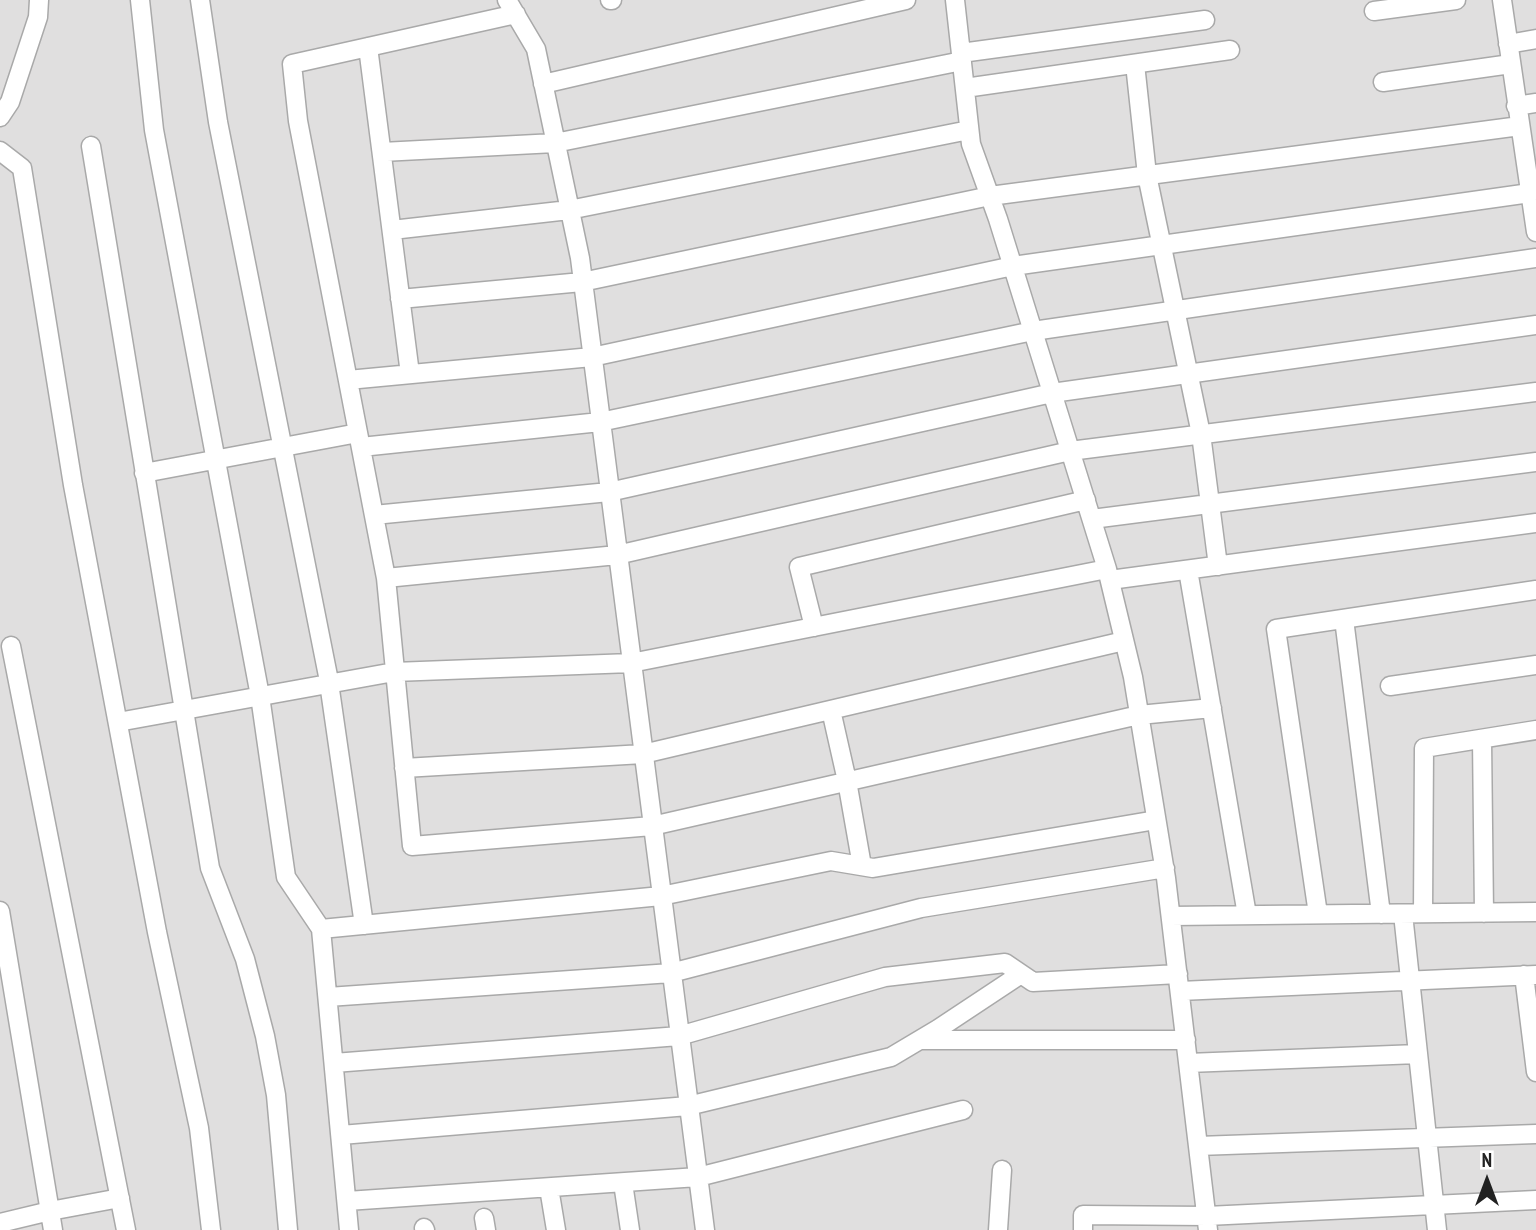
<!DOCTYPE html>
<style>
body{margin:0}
#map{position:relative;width:1536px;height:1230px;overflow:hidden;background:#f2efe9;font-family:"PT Sans Narrow",sans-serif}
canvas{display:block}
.north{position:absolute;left:1452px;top:1146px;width:70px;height:70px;-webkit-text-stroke:5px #fff;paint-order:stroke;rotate:0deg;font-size:19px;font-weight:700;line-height:28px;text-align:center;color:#222}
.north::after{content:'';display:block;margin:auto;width:24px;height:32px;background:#222;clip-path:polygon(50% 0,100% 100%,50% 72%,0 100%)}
</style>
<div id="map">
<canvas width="1536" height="1230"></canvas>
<div class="north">N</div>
</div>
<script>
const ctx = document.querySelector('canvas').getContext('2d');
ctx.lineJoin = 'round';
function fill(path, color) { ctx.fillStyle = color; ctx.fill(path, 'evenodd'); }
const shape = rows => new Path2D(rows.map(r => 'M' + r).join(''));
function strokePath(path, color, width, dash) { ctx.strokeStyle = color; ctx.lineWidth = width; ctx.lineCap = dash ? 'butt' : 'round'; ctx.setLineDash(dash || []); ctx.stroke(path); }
fill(shape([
 [0,0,1536,0,1536,1230,0,1230]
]), '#e0dfdf');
const street = shape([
 [140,0,154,130,260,696,286,877,321,929,349,1230],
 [200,0,218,122,328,676,364,925],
 [507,0,536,49,580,258,705,1230],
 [610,0,612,0],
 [955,0,971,144,998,219,1107,569,1133,677,1166,878,1208,1230],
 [1502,0,1536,232],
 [1374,11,1456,0],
 [516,14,292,64,298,121,386,578,412,846,652,826,1139,715,1212,708],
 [1508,44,1536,39],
 [368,47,410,374],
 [961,53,1205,20],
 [1135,64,1147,175,1201,434,1218,566],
 [1383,82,1511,64],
 [543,84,906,0],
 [965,88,1230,50],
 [1516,106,1536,103],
 [0,117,10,102,38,17,39,0],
 [91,146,210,868,245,959,265,1036,276,1095,288,1230],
 [0,151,22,168,73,485,157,932,199,1128,211,1230],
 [382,152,555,143,962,61],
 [392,230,569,210,969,130],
 [400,299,582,282,990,196,1520,126],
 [348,380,592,357,1013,266,1530,193],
 [361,447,600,422,1033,331,1536,258],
 [144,473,358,433],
 [374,515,609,492,1052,393,1536,325],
 [1092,519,1536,462],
 [1188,570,1247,915],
 [386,578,617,555,1070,451,1536,392],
 [1110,580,1536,523],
 [1344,619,1381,914],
 [814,627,799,567,1086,500],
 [11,646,126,1230],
 [1390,686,1536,665],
 [831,710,847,781,862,866],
 [118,722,394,672,631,663,1107,569],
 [1482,739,1484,913],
 [404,768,643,754,1124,641],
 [0,911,53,1230],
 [1423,913,1424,748,1536,730],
 [1318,914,1276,629,1536,590],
 [1403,914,1437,1230],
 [1171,916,1536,912],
 [321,929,661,896,831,861,873,868,1156,820],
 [1524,975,1536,1072],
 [1180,991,1536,975],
 [328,997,671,973,921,908,1165,868],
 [920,1040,1186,1040],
 [334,1063,679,1036,885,977,1005,963,1033,982,1178,974],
 [1188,1063,1418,1054],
 [341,1135,688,1106,891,1057,938,1029,1021,974],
 [1198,1146,1536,1134],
 [623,1183,630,1230],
 [549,1188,556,1230],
 [347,1201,698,1177,963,1110],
 [484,1218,486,1230],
 [0,1223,50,1211,120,1198],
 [424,1228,425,1230],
 [998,1230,1002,1170],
 [1083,1230,1083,1215,1207,1216,1536,1200]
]);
strokePath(street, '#a9a9a9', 21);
strokePath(street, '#fff', 18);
</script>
